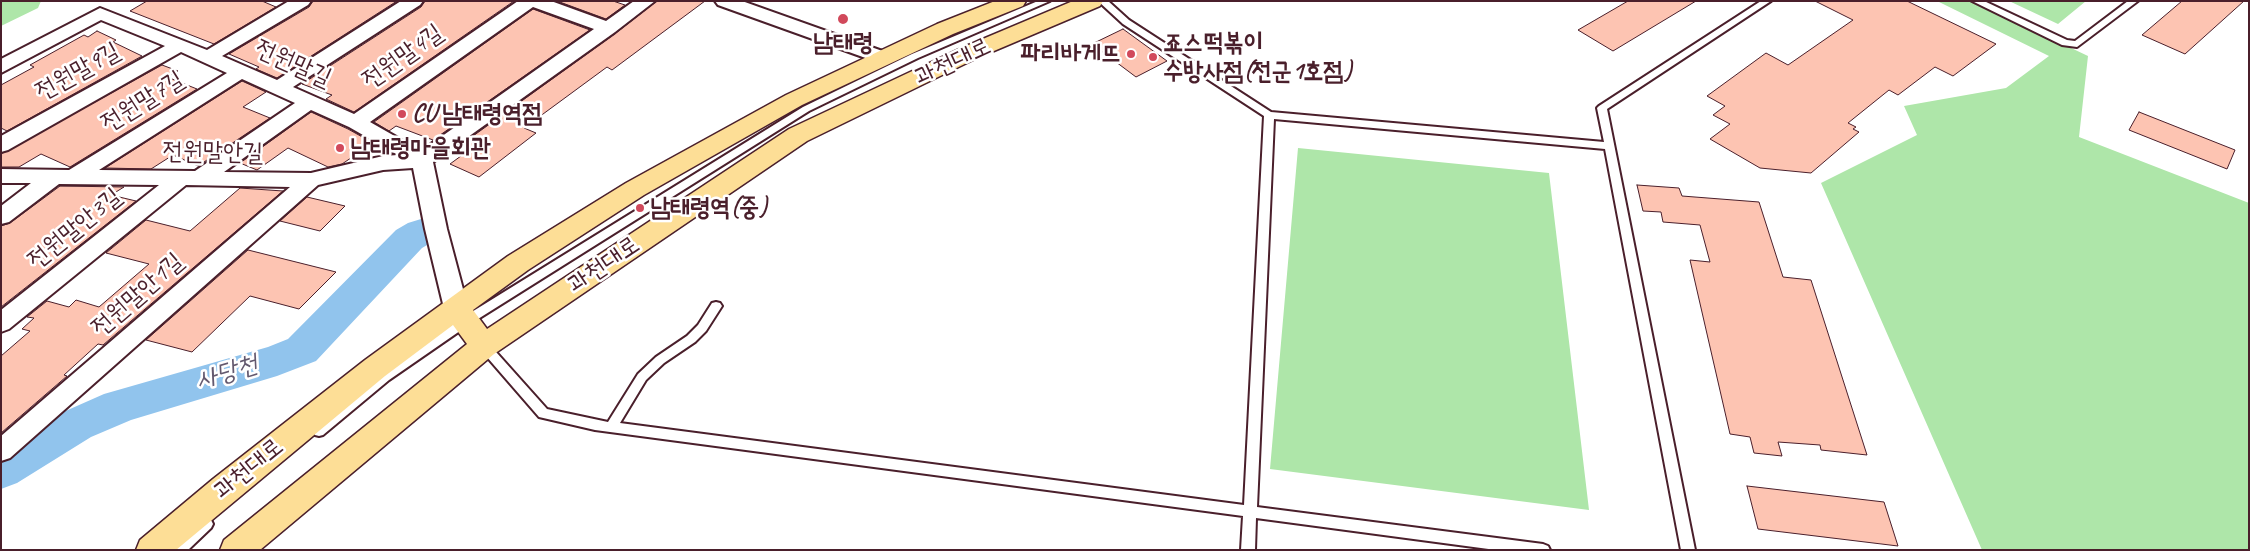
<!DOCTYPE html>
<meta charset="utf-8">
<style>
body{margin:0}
#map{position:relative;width:2250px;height:551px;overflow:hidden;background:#fff;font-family:Caveat,sans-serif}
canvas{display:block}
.frame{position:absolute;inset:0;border:2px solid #4a1f2b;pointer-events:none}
</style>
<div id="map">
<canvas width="2250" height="551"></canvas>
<div class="frame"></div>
</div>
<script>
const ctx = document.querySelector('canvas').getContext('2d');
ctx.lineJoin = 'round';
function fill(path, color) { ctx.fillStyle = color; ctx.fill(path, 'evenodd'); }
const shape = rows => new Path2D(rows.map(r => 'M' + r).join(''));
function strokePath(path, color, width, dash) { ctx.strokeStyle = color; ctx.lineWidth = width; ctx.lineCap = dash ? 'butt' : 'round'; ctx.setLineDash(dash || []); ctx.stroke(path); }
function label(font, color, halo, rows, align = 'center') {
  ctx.font = font + ' Caveat,"Poor Story",sans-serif'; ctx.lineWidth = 5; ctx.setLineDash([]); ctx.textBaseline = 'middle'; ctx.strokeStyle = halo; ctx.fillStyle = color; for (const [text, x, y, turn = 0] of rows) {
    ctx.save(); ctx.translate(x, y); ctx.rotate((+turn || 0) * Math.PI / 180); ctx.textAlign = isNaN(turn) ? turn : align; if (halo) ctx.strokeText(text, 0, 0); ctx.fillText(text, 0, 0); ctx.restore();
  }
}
fill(shape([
 [1,1,41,1,38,8,1,26],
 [1937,1,1972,1,2088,56,2079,137,2249,203,2249,550,1982,550,1821,183,1917,135,1904,106,2006,88,2049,56],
 [2009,1,2086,1,2058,24],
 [1298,148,1549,173,1589,510,1270,469]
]), '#aee6a9');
fill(shape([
 [421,219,434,223,440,232,434,241,422,248,316,361,277,376,131,420,91,437,17,483,1,489,1,447,61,413,104,394,268,347,288,339,396,230,408,223,421,219]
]), '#91c4ed');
const building = shape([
 [147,1,262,1,276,7,214,44,130,11,147,1],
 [313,1,397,1,277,78,256,69,259,67,229,54,309,7,313,1],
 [425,1,514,1,354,112,326,99,332,95,302,84,421,7,425,1],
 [557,1,613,1,625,5,606,19,557,1],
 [657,1,705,1,612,70,607,67,524,128,536,133,479,177,450,164,465,153,455,149,616,33,657,1],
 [1628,1,1696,1,1613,51,1578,30,1628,1],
 [1815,1,1907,1,1996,44,1953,76,1935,67,1898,95,1889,90,1848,123,1856,127,1853,129,1859,132,1811,173,1760,168,1710,139,1730,124,1713,115,1725,106,1707,96,1766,53,1788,65,1853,20,1815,1],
 [2182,1,2244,1,2185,54,2142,35,2182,1],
 [533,9,590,30,433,140,396,126,389,131,374,122,533,9],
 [1123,29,1167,61,1136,77,1092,44,1123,29],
 [97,31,116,40,113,42,142,56,7,131,1,128,1,85,34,67,30,65,84,35,88,37,97,31],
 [162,65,178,71,167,77,197,89,70,167,41,154,19,167,1,167,1,154,162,65],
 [242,81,266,92,243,107,270,118,198,166,173,155,151,169,105,168,242,81],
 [311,112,348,129,373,143,342,164,328,167,288,148,257,170,240,163,311,112],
 [2139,112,2235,150,2227,169,2129,130,2139,112],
 [1637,185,1679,188,1682,196,1759,202,1783,277,1811,280,1867,455,1821,450,1820,445,1778,442,1782,456,1754,453,1750,437,1730,434,1690,260,1710,262,1700,225,1663,222,1661,212,1643,211,1637,185],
 [60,186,124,187,111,195,136,201,1,307,1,226,10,223,60,186],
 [240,188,283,191,103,345,98,344,64,375,67,376,1,433,1,356,30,331,22,329,34,318,27,317,47,301,69,307,76,300,99,307,149,264,106,253,146,220,190,231,240,188],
 [307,197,345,206,320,231,280,221,307,197],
 [248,250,336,272,299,309,250,296,192,352,146,340,248,250],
 [1747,486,1884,502,1898,546,1758,529,1747,486]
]);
fill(building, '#fdc4b2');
strokePath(building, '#4a1f2b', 1);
const service = shape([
 [1038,1,1050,1,918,58,809,111,470,324,389,380,323,435,319,436,315,435,313,431,315,427,381,374,462,318,803,107,912,54,1038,1],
 [1098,1,1108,1,1129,20,1271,112,1604,142,1597,108,1599,106,1761,1,1771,1,1607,109,1695,550,1681,550,1605,149,1274,119,1257,507,1543,544,1548,546,1550,550,1496,550,1256,518,1255,550,1241,550,1243,516,595,430,539,417,480,349,478,346,480,343,488,343,547,409,608,422,638,374,656,357,687,336,698,325,712,303,716,302,720,303,722,306,706,331,695,342,664,363,646,380,620,423,1244,505,1264,116,1123,24,1098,1],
 [1972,1,1984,1,2067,40,2075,41,2128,1,2138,1,2077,47,2062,45,1972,1],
 [206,518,211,520,213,524,211,528,188,550,171,550,173,546,201,520,206,518]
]);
const minor = shape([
 [289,1,311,1,308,5,222,56,277,80,401,1,423,1,420,5,293,87,354,114,518,1,551,1,606,21,634,1,655,1,615,32,433,162,447,229,468,308,464,314,456,317,448,314,444,308,425,229,413,168,383,170,318,185,10,458,1,461,1,436,290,187,186,185,9,329,1,332,1,310,159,185,59,184,9,222,1,224,1,206,31,183,1,183,1,169,69,170,227,73,181,52,8,150,1,152,1,136,165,46,101,20,1,73,1,59,100,8,207,50,289,1],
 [533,7,594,29,421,151,370,122,533,7],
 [242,79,295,103,195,171,99,170,242,79],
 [311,110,349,127,398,155,383,156,311,173,224,172,311,110],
 [715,1,742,1,888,53,890,57,888,61,881,63,874,61,718,5,715,1]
]);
const primary = shape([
 [995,1,1026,1,1023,6,953,34,802,105,644,195,528,270,473,310,487,329,789,129,959,49,1073,1,1103,1,1100,6,975,59,807,141,494,354,260,550,220,550,224,540,467,344,453,325,385,376,176,550,136,550,140,540,213,479,365,360,508,256,626,183,786,95,937,24,995,1]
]);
strokePath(service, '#4a1f2b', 4);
strokePath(minor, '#4a1f2b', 4);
strokePath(primary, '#4a1f2b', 3);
fill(service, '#fff');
fill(minor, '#fff');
fill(primary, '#fdde96');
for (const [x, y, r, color] of [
 [843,19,6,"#d1495b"],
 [1131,54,5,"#d1495b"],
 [1153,57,5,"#d1495b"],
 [402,114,5,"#d1495b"],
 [340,148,5,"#d1495b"],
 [640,208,5,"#d1495b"]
]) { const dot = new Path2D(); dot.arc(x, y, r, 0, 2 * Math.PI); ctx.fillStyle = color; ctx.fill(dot); strokePath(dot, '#fff', 2); }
label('bold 25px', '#4a1f2b', '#fff', [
 ["남태령",843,43,"center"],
 ["죠스떡볶이",1163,43],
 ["수방사점(전군1호점)",1163,72],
 ["파리바게뜨",1121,54,"right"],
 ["CU 남태령역점",412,114],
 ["남태령마을회관",350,148],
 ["남태령역(중)",650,208]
], 'left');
label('25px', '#4a1f2b', '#fff', [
 ["전원말4길",403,57,-35],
 ["과천대로",953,62,-25],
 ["전원말길",293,64,24],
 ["전원말9길",78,72,-29],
 ["전원말7길",143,102,-32],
 ["전원말안길",213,153,1],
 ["전원말안3길",75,229,-39],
 ["과천대로",604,265,-34],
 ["전원말안1길",138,295,-41],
 ["과천대로",249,469,-39]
]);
label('italic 26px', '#63596f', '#fff', [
 ["사당천",227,373,-17]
]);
</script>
